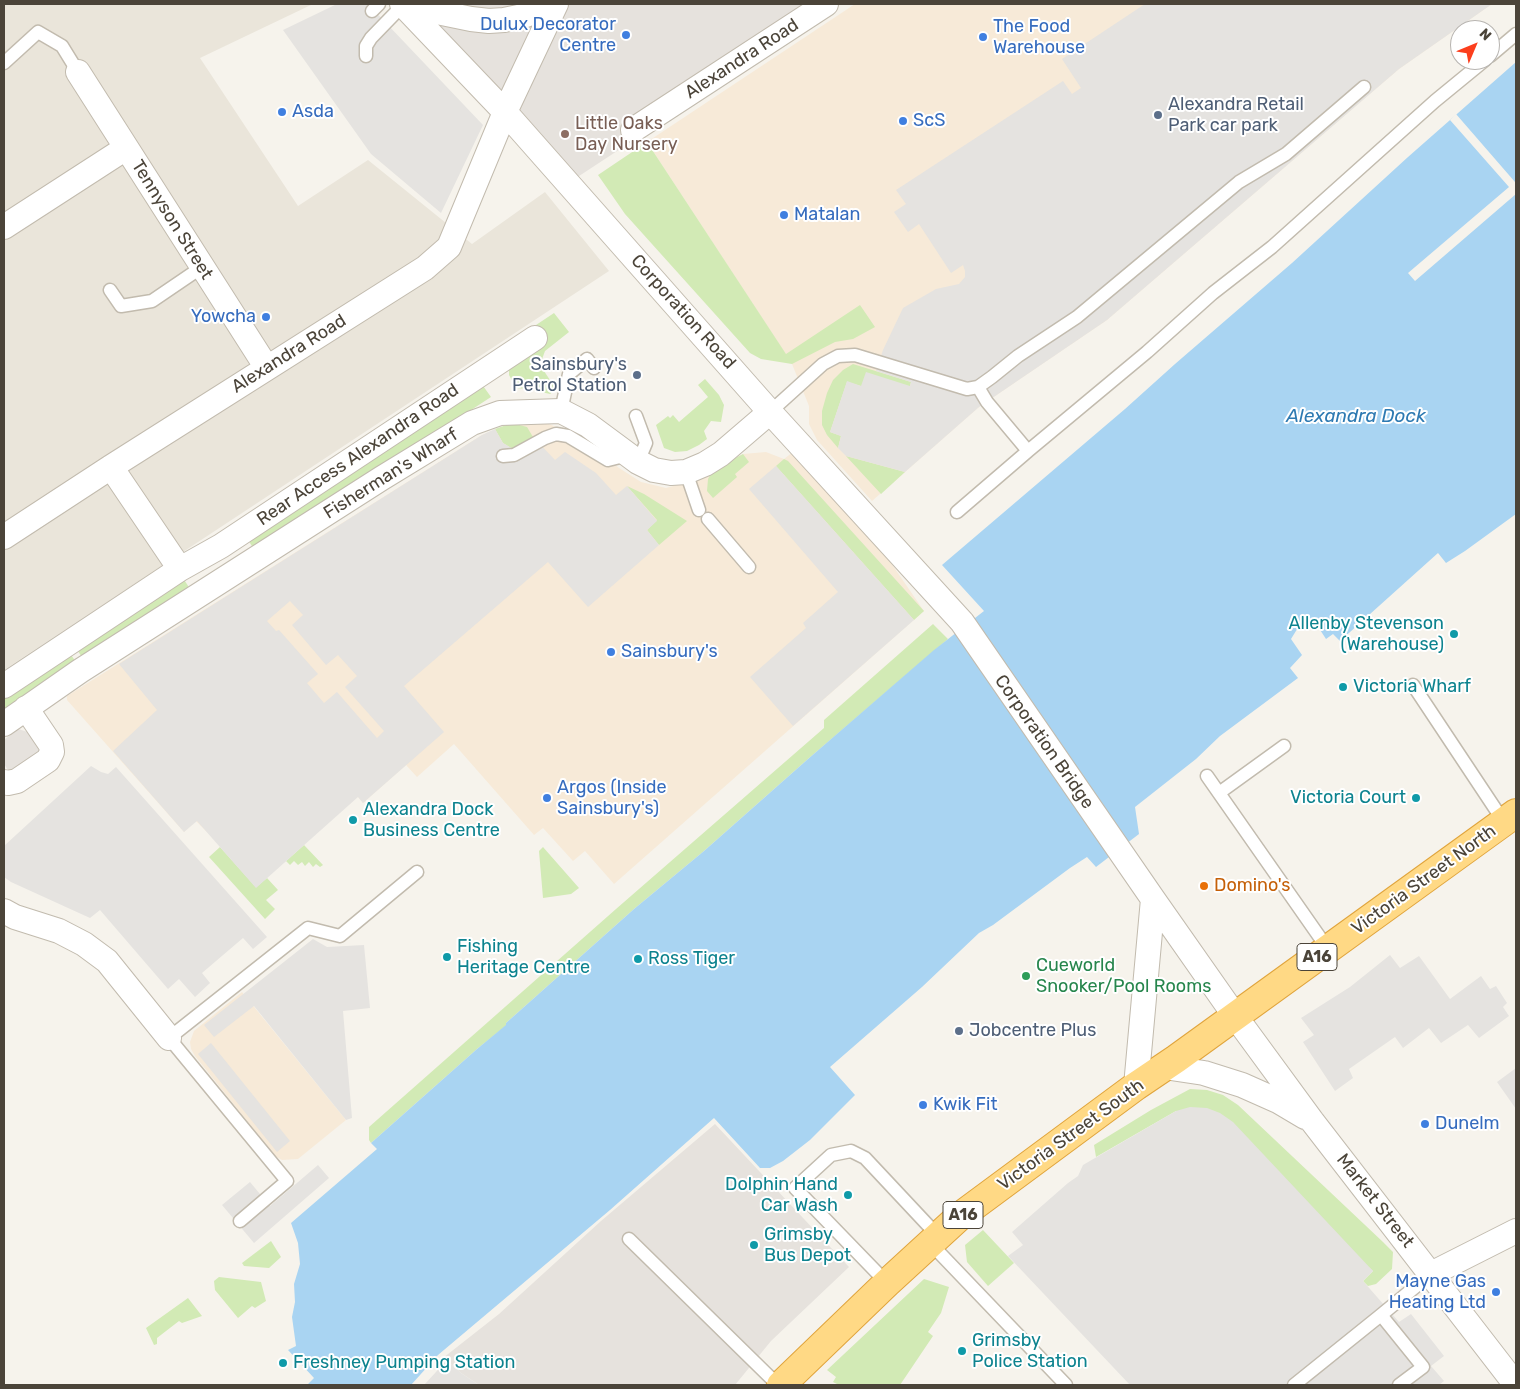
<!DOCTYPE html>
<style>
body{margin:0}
#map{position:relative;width:1520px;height:1389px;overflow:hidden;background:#f6f3ec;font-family:Rubik,sans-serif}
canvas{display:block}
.frame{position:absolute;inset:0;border:5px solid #4b4439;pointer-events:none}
.north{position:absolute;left:1450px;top:20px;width:50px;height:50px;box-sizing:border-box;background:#fff;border:1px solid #b7b4b0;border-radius:50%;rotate:45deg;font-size:14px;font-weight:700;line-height:20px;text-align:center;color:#4b4439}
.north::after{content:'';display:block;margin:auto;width:18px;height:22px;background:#fc3f1d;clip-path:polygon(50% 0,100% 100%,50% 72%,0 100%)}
</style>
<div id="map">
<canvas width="1520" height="1389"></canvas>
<div class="frame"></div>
<div class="north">N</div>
</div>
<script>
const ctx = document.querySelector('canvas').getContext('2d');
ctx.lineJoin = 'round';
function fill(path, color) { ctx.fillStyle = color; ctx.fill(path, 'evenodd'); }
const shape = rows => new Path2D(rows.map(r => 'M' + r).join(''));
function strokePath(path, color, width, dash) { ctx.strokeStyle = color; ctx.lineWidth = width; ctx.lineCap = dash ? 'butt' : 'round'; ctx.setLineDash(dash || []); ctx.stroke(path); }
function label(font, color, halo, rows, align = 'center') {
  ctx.font = font + ' Rubik,sans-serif'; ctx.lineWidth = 4; ctx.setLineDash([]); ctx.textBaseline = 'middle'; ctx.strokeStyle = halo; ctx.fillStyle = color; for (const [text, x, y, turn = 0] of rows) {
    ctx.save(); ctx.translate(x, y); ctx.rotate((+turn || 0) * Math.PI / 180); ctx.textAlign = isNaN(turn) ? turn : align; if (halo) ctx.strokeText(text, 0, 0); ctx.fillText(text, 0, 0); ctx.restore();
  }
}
fill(shape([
 [4,4,313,4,200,58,298,206,368,160,472,244,545,192,609,271,4,670]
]), '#eae5da');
fill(shape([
 [855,4,1492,4,1399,69,1107,320,979,407,872,501,817,440,809,424,809,406,792,364,647,142],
 [520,420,549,424,568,432,592,447,619,468,641,482,666,488,688,482,743,454,766,452,784,459,807,441,924,611,614,884,585,851,573,861,543,828,534,835,454,744,417,777,406,765,363,803,358,797,208,833,196,821,184,832,67,700,67,696,482,435],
 [242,992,346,1120,298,1159,282,1160,275,1156,195,1056,191,1049,190,1042,194,1031]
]), '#f7ead8');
fill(shape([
 [415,4,841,4,573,180],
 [18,729,31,733,40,746,38,757,18,770,8,770,4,764,4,740],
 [715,1124,849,1267,771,1341,735,1385,479,1385,461,1373,449,1362,443,1358,499,1314,601,1221]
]), '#e6e2dd');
fill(shape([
 [647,142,786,354,860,305,875,327,853,339,835,342,792,364,761,359,750,353,625,214,598,175],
 [554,313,569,332,545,351,541,362,544,371,556,389,550,394,528,389,516,388,509,375,509,367,533,327],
 [853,364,911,382,910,386,861,386,847,382,830,432,841,436,838,448,827,435,822,425,822,411,827,393,833,380,843,370],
 [705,379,719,395,724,405,721,422,711,421,704,431,707,439,699,445,687,451,675,452,664,448,656,425,668,416,670,418,673,415,679,422,708,397,698,385],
 [481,383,491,397,255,551,245,535],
 [512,423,527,427,533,437,513,449,503,443,495,429],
 [743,454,749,462,735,474,737,477,713,498,707,491,708,479,713,470],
 [846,456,905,472,881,494],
 [784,459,788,461,924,611,914,620,776,466],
 [627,486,644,494,687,521,659,545,647,530,657,520],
 [181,575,192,592,85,662,74,645],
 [933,624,948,639,808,759,704,851,634,909,506,1023,507,1025,477,1049,371,1143,369,1140,369,1127,616,909,824,728,824,720],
 [67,649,78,665,4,714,4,690],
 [304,845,323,865,320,867,316,864,313,867,309,862,305,866,302,862,298,865,294,861,290,865,286,861],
 [220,847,256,887,267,878,278,890,266,900,275,909,265,919,209,857],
 [543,847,579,888,571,894,543,898,539,851],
 [1190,1089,1207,1090,1223,1095,1238,1105,1383,1242,1393,1252,1392,1269,1376,1284,1368,1286,1363,1281,1373,1271,1176,1111,1096,1157,1094,1145,1151,1110],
 [983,1230,1014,1263,988,1286,967,1262,965,1245],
 [271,1241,281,1257,269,1268,244,1266,242,1263],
 [219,1277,261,1282,266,1301,255,1308,252,1306,238,1318,215,1290,214,1281],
 [924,1279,949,1287,941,1313,928,1332,933,1336,900,1385,839,1385,833,1382,836,1377,827,1370],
 [188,1298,202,1316,182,1323,179,1321,157,1338,157,1344,154,1345,146,1328]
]), '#d2eab5');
fill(shape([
 [337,4,368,4,483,125,441,213,371,154,283,30],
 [1145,4,1177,4,1178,5,1180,4,1492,4,1399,69,1107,320,979,407,905,472,846,456,838,448,841,436,830,432,847,381,861,386,866,372,910,386,911,382,876,371,883,350,903,308,936,289,959,284,965,277,965,271,963,265,951,273,919,224,908,232,894,212,906,204,896,190,1063,81,1072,94,1081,88,1062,59],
 [495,429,503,443,513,449,533,437,555,460,565,452,596,473,616,495,627,486,657,521,647,530,659,545,588,607,548,562,404,686,444,732,363,803,358,797,256,888,197,821,184,832,113,751,157,710,119,664,482,435],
 [290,601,303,615,292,625,326,665,338,655,357,676,345,687,384,731,377,738,337,692,324,703,307,683,318,674,279,630,276,631,267,621],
 [776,466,914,620,793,726,750,677,806,628,803,623,838,592,749,489],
 [91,766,101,772,108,774,116,767,267,937,253,949,243,938,202,973,210,983,195,997,179,979,168,989,100,910,90,918,11,882,4,877,4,846],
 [313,939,327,947,364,945,370,1008,343,1011,352,1118,346,1120,254,1006,214,1037,204,1025],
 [1390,955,1400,968,1419,956,1450,999,1481,976,1490,989,1496,986,1507,1003,1503,1007,1509,1016,1479,1038,1468,1025,1441,1043,1429,1028,1403,1048,1395,1037,1349,1069,1353,1078,1335,1091,1303,1042,1314,1035,1301,1018,1350,987],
 [211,1043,290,1141,277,1152,198,1054],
 [1516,1068,1516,1109,1497,1082],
 [1190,1107,1207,1108,1220,1113,1233,1122,1373,1271,1363,1281,1399,1322,1411,1314,1444,1356,1431,1366,1444,1381,1439,1385,1130,1385,1008,1256,1023,1245,1012,1232,1068,1183,1078,1176,1083,1165,1176,1111],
 [318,1165,329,1178,254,1243,222,1205,250,1182,270,1206],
 [447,1360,461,1373,479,1385,424,1385]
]), '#e5e3e0');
fill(shape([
 [1516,62,1516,514,1465,551,1446,563,1438,553,1340,641,1333,634,1326,639,1313,619,1299,626,1291,639,1302,655,1290,668,1298,678,1220,736,1196,759,1135,807,1139,834,1096,867,1087,857,1070,868,993,925,979,933,922,987,830,1067,855,1095,810,1140,783,1161,770,1168,760,1168,714,1118,610,1210,438,1355,411,1385,307,1385,314,1378,288,1350,296,1346,292,1317,295,1302,294,1284,300,1264,298,1243,291,1223,377,1149,371,1143,477,1049,506,1025,506,1023,634,909,704,851,808,759,934,650,984,611,942,565,1125,409,1175,364,1292,263,1408,157]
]), '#a9d4f2');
fill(shape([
 [1456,114,1515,182,1516,181,1516,194,1415,281,1408,273,1509,187,1450,120]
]), '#f6f3ec');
const service = shape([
 [372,11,379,4],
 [366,56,366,46,371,38,403,5],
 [1490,56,1516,34],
 [4,63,38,32,62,46,78,72],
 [110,290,121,306,152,301,202,267],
 [561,411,569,374,587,359,594,368],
 [770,412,823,364,838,356,855,355,967,389,978,387,992,377,1018,356,1077,317,1239,182,1286,154,1364,87],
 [636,416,646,443,638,462],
 [1028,451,1147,352,1213,293,1272,247,1435,101,1485,60],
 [503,456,514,455,545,438,556,434,568,436,608,460,628,455],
 [686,472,699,510],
 [957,512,1028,451,987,402,978,387],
 [708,519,749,567],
 [1413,685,1504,822],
 [1207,776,1328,949],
 [1219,793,1284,746],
 [240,1221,287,1181,169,1038,308,928,340,936,417,872],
 [629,1239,778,1385],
 [931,1244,1066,1385],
 [887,1283,795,1188,831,1155,851,1151,865,1158,939,1237],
 [1294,1385,1381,1315],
 [1399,1385,1423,1367,1381,1315,1431,1274]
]);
const minor = shape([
 [402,4,505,112,770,412,962,622,1153,899,1235,1016,1312,1121,1516,1385],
 [403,5,471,19,489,21,504,20,523,16,536,11,548,4],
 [78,72,267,368],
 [633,130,826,4],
 [4,227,126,148],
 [4,537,111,467,425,268,449,247,505,112,556,4],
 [180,569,221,546,535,338],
 [4,686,180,569,111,467],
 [4,724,80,671,382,478,472,423,500,413,561,411,588,425,638,462,654,470,671,473,686,472,705,464,721,454,770,412],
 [4,782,8,783,17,781,48,760,52,752,51,745,26,708],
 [4,911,15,917,59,931,84,944,107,961,169,1038],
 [1164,1067,1204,1073,1242,1085,1278,1101,1305,1117],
 [1136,1086,1153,899],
 [1431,1274,1516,1231]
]);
const trunk = shape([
 [781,1385,887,1283,959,1217,1136,1086,1176,1059,1516,813]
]);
strokePath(service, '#c2bbae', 15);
strokePath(minor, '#c2bbae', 26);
strokePath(trunk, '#e0a43c', 30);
strokePath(service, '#fff', 12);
strokePath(minor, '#fff', 24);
strokePath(trunk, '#ffd985', 28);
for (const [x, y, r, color] of [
 [626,35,5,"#3f7fe0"],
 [983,37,5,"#3f7fe0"],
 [282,112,5,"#3f7fe0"],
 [1158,115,5,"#5c6f8a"],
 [903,121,5,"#3f7fe0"],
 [565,134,5,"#8d6e63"],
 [784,215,5,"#3f7fe0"],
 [266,317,5,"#3f7fe0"],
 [637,375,5,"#5c6f8a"],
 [1454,634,5,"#0f9aa8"],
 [611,652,5,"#3f7fe0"],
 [1343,687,5,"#0f9aa8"],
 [547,798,5,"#3f7fe0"],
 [1416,798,5,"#0f9aa8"],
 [353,820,5,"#0f9aa8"],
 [1204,886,5,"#e8710a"],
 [447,957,5,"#0f9aa8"],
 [638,959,5,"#0f9aa8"],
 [1026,976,5,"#2e9e5b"],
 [959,1031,5,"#5c6f8a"],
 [923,1105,5,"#3f7fe0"],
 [1425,1124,5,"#3f7fe0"],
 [848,1195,5,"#0f9aa8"],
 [754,1245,5,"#0f9aa8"],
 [1496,1292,5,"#3f7fe0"],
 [962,1351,5,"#0f9aa8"],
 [283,1363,5,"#0f9aa8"]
]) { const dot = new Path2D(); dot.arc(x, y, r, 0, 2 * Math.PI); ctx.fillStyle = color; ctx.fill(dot); strokePath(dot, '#fff', 2); }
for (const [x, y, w] of [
 [1317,957,40],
 [963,1215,40]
]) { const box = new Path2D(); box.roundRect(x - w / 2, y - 13.5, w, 27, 4); ctx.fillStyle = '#fff'; ctx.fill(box); strokePath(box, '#4b4439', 1); }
label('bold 16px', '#4b4439', null, [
 ["A16",1317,957],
 ["A16",963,1215]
]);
label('18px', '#366cbe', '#fff', [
 ["Dulux Decorator",616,25,"right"],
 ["Centre",616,46,"right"],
 ["The Food",993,27],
 ["Warehouse",993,48],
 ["Asda",292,112],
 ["ScS",913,121],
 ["Matalan",794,215],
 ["Yowcha",256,317,"right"],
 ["Sainsbury's",621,652],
 ["Argos (Inside",557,788],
 ["Sainsbury's)",557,809],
 ["Kwik Fit",933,1105],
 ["Dunelm",1435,1124],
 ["Mayne Gas",1486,1282,"right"],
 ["Heating Ltd",1486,1303,"right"]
], 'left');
label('18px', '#4b4439', '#fff', [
 ["Alexandra Road",742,59,-33],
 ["Tennyson Street",172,220,58],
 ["Corporation Road",683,312,48],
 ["Alexandra Road",289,354,-32],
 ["Rear Access Alexandra Road",358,455,-34],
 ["Fisherman's Wharf",391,474,-32],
 ["Corporation Bridge",1044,742,55],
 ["Victoria Street North",1424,880,-36],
 ["Victoria Street South",1071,1135,-36],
 ["Market Street",1375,1201,52]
]);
label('18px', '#4e5e75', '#fff', [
 ["Alexandra Retail",1168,105],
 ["Park car park",1168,126],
 ["Sainsbury's",627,365,"right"],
 ["Petrol Station",627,386,"right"],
 ["Jobcentre Plus",969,1031]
], 'left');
label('18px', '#785e54', '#fff', [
 ["Little Oaks",575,124],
 ["Day Nursery",575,145]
], 'left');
label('18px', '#0d838f', '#fff', [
 ["Allenby Stevenson",1444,624,"right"],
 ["(Warehouse)",1444,645,"right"],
 ["Victoria Wharf",1353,687],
 ["Victoria Court",1406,798,"right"],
 ["Alexandra Dock",363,810],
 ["Business Centre",363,831],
 ["Fishing",457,947],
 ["Heritage Centre",457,968],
 ["Ross Tiger",648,959],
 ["Dolphin Hand",838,1185,"right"],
 ["Car Wash",838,1206,"right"],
 ["Grimsby",764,1235],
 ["Bus Depot",764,1256],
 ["Grimsby",972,1341],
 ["Police Station",972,1362],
 ["Freshney Pumping Station",293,1363]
], 'left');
label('18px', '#c56008', '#fff', [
 ["Domino's",1214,886]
], 'left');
label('18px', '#27864d', '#fff', [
 ["Cueworld",1036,966],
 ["Snooker/Pool Rooms",1036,987]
], 'left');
label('italic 19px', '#2e7ab2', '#fff', [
 ["Alexandra Dock",1356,417]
]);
</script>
